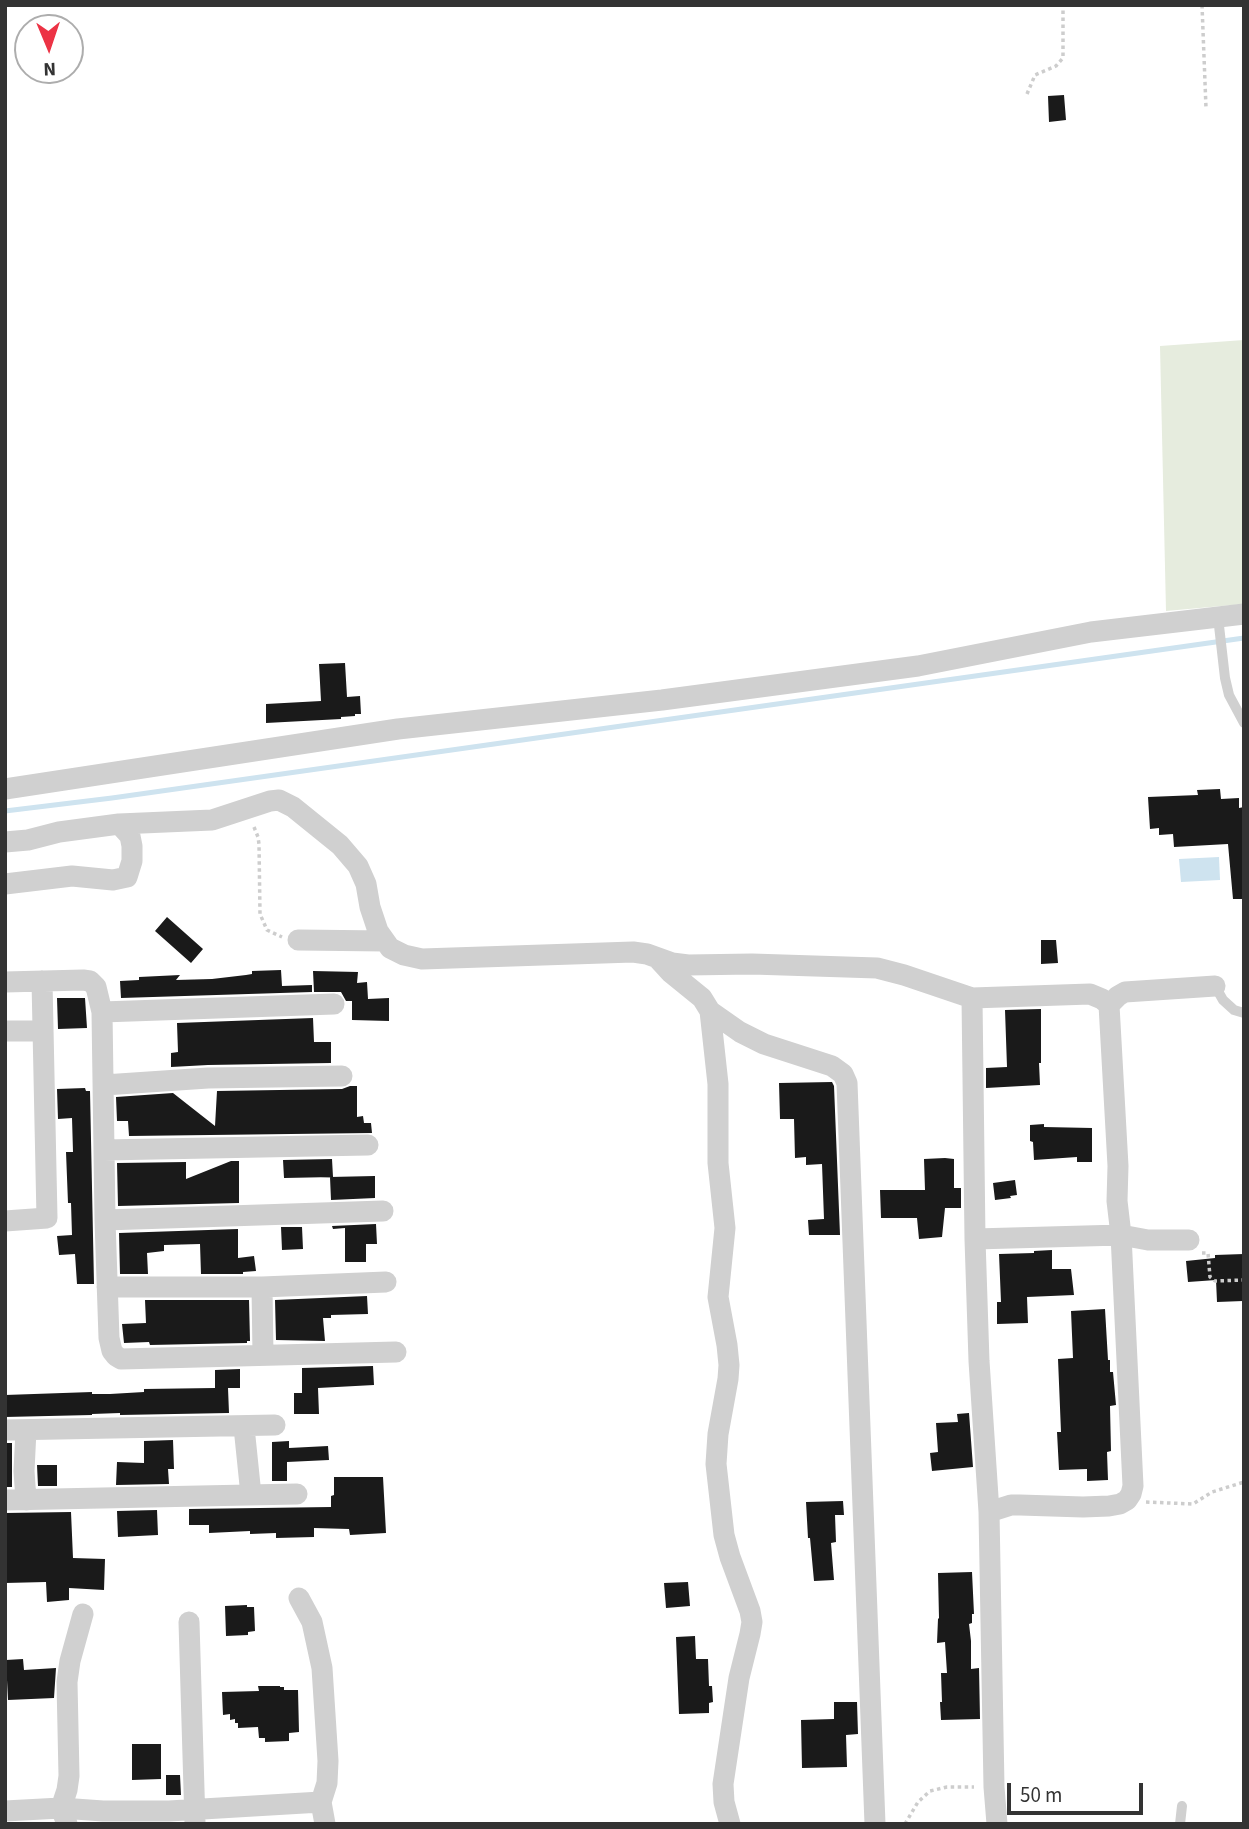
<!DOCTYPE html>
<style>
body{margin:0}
#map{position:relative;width:1249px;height:1829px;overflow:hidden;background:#fff;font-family:"Source Sans 3",sans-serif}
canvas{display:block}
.frame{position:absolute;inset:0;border:7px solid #333;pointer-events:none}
.north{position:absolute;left:14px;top:14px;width:70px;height:70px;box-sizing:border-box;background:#fff;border:2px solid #adadad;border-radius:50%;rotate:178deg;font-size:19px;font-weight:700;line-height:28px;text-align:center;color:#333}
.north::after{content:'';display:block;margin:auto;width:24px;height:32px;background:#ec3345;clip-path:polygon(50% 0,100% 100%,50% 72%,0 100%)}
.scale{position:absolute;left:1007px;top:1783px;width:136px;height:32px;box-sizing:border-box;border:4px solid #333;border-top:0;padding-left:9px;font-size:21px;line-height:24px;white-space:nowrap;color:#333;-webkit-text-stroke:5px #fff;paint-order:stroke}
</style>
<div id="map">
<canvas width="1249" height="1829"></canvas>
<div class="frame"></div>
<div class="north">N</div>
<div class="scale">50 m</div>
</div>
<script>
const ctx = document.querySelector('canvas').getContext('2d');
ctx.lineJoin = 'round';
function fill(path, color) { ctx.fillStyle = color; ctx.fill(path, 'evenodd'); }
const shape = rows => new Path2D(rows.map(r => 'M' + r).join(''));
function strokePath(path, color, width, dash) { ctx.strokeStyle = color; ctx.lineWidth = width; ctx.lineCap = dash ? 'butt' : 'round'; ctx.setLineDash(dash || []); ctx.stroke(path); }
fill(shape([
 [1244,340,1244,604,1166,611,1160,346]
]), '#e6ecde');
fill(shape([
 [1219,857,1220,880,1181,882,1179,859]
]), '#cee3ef');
strokePath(shape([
 [5,811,112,798,1244,638]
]), '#cee3ef', 5);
fill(shape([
 [1064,95,1066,120,1049,122,1048,96],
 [345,663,347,697,360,696,361,714,355,714,355,716,341,717,341,719,266,723,266,704,321,701,319,664],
 [1220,789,1221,799,1239,798,1239,808,1244,807,1244,899,1233,899,1228,844,1174,847,1173,834,1159,835,1159,828,1150,829,1148,797,1198,795,1197,790],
 [167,917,203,949,191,963,155,931],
 [1041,940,1056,940,1058,963,1041,964],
 [281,970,282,986,312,985,312,992,121,998,120,981,139,980,139,977,180,975,176,980,212,979,246,975,252,974,252,971],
 [313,971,358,972,357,983,367,982,368,999,389,998,389,1021,352,1020,352,1001,346,1001,341,992,314,992],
 [57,998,85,998,87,1028,58,1029],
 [1041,1009,1041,1063,1039,1063,1040,1085,986,1088,986,1068,1007,1067,1005,1010],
 [313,1018,314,1042,331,1042,331,1063,208,1065,171,1067,171,1053,178,1052,177,1023],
 [832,1082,834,1086,840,1235,809,1235,808,1220,824,1219,822,1164,806,1165,806,1157,795,1158,794,1119,780,1119,779,1083],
 [350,1086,357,1086,357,1117,363,1116,364,1123,371,1123,372,1133,129,1136,128,1121,117,1121,116,1097,173,1093,215,1126,217,1091,342,1089],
 [85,1088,86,1091,90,1091,94,1284,77,1284,75,1254,59,1255,57,1236,72,1235,71,1203,68,1203,66,1152,73,1152,72,1118,58,1119,57,1089],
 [1044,1124,1044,1127,1092,1128,1092,1162,1077,1162,1077,1157,1034,1160,1033,1142,1030,1141,1030,1125],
 [945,1158,954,1159,954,1188,961,1188,961,1208,945,1208,942,1237,919,1239,917,1218,881,1218,880,1190,925,1190,924,1159],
 [332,1159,333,1177,284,1178,283,1160],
 [231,1161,239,1161,239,1203,118,1206,117,1163,186,1162,186,1179],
 [375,1176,375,1198,331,1200,330,1177],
 [1015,1180,1017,1195,1010,1196,1011,1198,995,1200,993,1183],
 [376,1224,377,1244,366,1244,366,1262,345,1262,345,1228,333,1229,332,1226],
 [281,1227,302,1227,303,1249,282,1250],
 [238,1229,238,1258,254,1256,256,1271,243,1272,243,1274,201,1274,200,1244,164,1245,164,1251,147,1253,148,1274,120,1274,119,1233],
 [1052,1250,1052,1269,1071,1269,1074,1295,1027,1297,1028,1323,997,1324,997,1302,1001,1302,999,1254,1034,1253,1034,1251],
 [1244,1254,1244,1279,1242,1279,1243,1301,1217,1302,1216,1280,1188,1282,1186,1261,1215,1258,1215,1255],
 [367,1296,368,1314,331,1315,331,1318,323,1318,325,1341,276,1340,275,1300],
 [145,1300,249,1300,250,1341,247,1341,247,1343,150,1345,149,1342,124,1343,122,1324,146,1323],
 [1105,1309,1108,1360,1110,1360,1110,1372,1113,1372,1116,1405,1110,1406,1111,1451,1107,1452,1108,1480,1087,1481,1087,1469,1059,1470,1057,1432,1061,1432,1058,1359,1073,1358,1071,1311],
 [373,1366,374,1385,318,1388,319,1414,294,1414,294,1393,302,1393,302,1368],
 [240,1369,240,1388,228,1388,229,1413,120,1415,120,1413,92,1414,92,1415,5,1417,5,1395,92,1392,92,1394,110,1394,144,1392,144,1389,215,1388,215,1370],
 [969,1413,973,1467,932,1471,930,1453,938,1452,936,1423,958,1422,957,1414],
 [173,1440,174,1469,168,1469,169,1484,116,1485,117,1462,144,1463,144,1441],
 [289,1441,289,1448,328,1446,329,1460,287,1462,287,1481,272,1481,272,1442],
 [5,1443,12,1443,12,1487,5,1487],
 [37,1465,57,1465,57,1486,38,1486],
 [334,1477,383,1477,386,1533,350,1535,349,1529,314,1528,314,1537,276,1538,276,1533,250,1534,250,1531,209,1533,209,1525,189,1525,189,1509,331,1507,331,1496,334,1495],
 [843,1501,844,1515,835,1515,836,1542,831,1543,834,1580,814,1581,810,1538,808,1538,806,1502],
 [157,1510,158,1535,118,1537,117,1511],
 [71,1512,73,1558,105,1559,104,1590,69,1588,69,1600,47,1602,46,1582,5,1583,5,1513],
 [972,1572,974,1614,972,1614,972,1623,969,1624,971,1641,971,1669,979,1668,980,1719,941,1720,940,1702,942,1702,941,1673,947,1673,945,1642,937,1643,938,1619,939,1618,938,1573],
 [688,1582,690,1606,666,1608,664,1583],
 [247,1605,247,1607,254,1607,255,1631,248,1632,248,1635,226,1636,225,1606],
 [695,1636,696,1659,708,1659,709,1686,712,1686,713,1702,709,1703,709,1713,679,1714,676,1637],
 [23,1659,24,1670,56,1668,54,1698,8,1700,6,1660],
 [258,1686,280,1686,280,1687,284,1687,284,1690,298,1690,299,1732,289,1733,289,1741,265,1742,265,1738,259,1738,258,1727,238,1728,238,1723,235,1723,235,1719,230,1720,230,1714,223,1715,222,1692,259,1691],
 [834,1702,857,1702,858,1734,846,1735,847,1767,802,1768,801,1720,834,1719],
 [132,1744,161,1744,161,1779,132,1780],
 [166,1775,180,1775,181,1795,166,1795]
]), '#1a1a1a');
strokePath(shape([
 [1202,5,1206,108],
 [1027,94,1035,75,1056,66,1063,58,1063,5],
 [254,827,258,837,259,844,260,914,267,930,282,937],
 [1202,1253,1208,1253,1210,1277,1215,1281,1244,1280],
 [1146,1502,1193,1504,1212,1492,1244,1482],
 [905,1824,918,1802,930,1791,947,1787,974,1787]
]), '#cdcdcd', 3.5, [3.5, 3.5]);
strokePath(shape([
 [1218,617,1225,678,1229,695,1244,723],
 [1215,986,1223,1000,1234,1010,1244,1013],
 [1180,1824,1182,1806]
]), '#d0d0d0', 10);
strokePath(shape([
 [5,789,398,729,662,700,918,666,1091,632,1244,614],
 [5,842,28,840,59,832,119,824,212,820,270,801,279,800,293,807,340,845,358,866,366,884,370,907,378,931,390,948,404,955,422,959,633,952,647,954,672,963,688,965,752,964,877,968,904,975,972,998,1090,994,1102,999,1109,1005,1118,1166,1117,1201,1121,1235,1133,1486,1131,1494,1127,1500,1120,1504,1109,1506,1083,1507,1020,1505,1011,1505,989,1512],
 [5,884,72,876,113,880,127,877,132,861,132,846,130,836,119,824],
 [298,940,385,941],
 [659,960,670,972,702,998,710,1011,718,1084,718,1163,725,1228,718,1297,727,1345,729,1365,728,1379,718,1434,716,1464,724,1535,730,1557,750,1611,752,1622,750,1634,739,1678,723,1784,724,1802,730,1824],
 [5,982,83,980,90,981,96,987,102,1012,105,1220,109,1338,112,1351,116,1356,121,1359,396,1352],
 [972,998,975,1239,979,1361,989,1512,994,1787,997,1824],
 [1109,1005,1118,996,1125,992,1215,986],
 [710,1011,740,1032,764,1044,832,1066,843,1074,847,1083,875,1824],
 [102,1012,334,1004],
 [5,1031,43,1031],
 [104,1085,208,1078,342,1076],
 [104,1150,368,1145],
 [105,1220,383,1211],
 [5,1221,47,1218,42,981],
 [975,1239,1121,1235,1148,1240,1189,1240],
 [107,1287,262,1287,386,1282],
 [262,1287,263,1355],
 [244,1427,251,1495],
 [5,1430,275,1425],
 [26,1430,24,1471,26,1500],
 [5,1500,297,1494],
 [299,1598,312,1622,322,1668,328,1761,327,1783,321,1802,325,1824],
 [189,1622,195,1823],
 [5,1811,61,1808,103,1811,169,1811,321,1802],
 [67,1824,61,1808,67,1790,69,1776,67,1682,70,1661,83,1614]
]), '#d0d0d0', 21);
</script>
